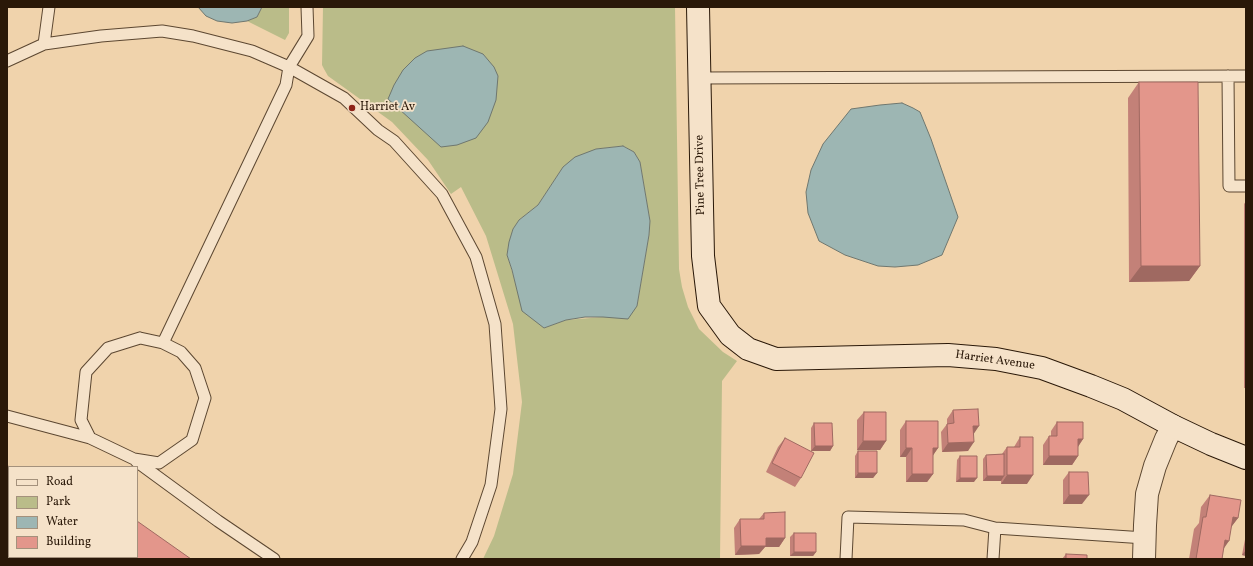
<!DOCTYPE html>
<style>
body{margin:0}
#map{position:relative;width:1253px;height:566px;overflow:hidden;background:#f0d3ac;font-family:Vollkorn,serif}
canvas{display:block}
.frame{position:absolute;inset:0;border:8px solid #2a1808;pointer-events:none}
.legend{position:absolute;left:8px;top:466px;width:130px;height:92px;box-sizing:border-box;background:#f5e2c9;border:1px solid #a4917c;margin:0;padding:5px 7px;list-style:none;font-size:12px;color:#2a1808}
.legend li{display:flex;align-items:center;gap:8px;height:20px}
.legend b{width:20px;border:1px solid #a4917c}
</style>
<div id="map">
<canvas width="1253" height="566"></canvas>
<div class="frame"></div>
<ul class="legend">
<li><b style="height:5px;background:#f5e2c9"></b>Road</li>
<li><b style="height:11px;background:#babc89"></b>Park</li>
<li><b style="height:11px;background:#9db6b3"></b>Water</li>
<li><b style="height:11px;background:#e3968b"></b>Building</li>
</ul>
</div>
<script>
const ctx = document.querySelector('canvas').getContext('2d');
ctx.lineJoin = 'round';
function fill(path, color) { ctx.fillStyle = color; ctx.fill(path, 'evenodd'); }
const shape = rows => new Path2D(rows.map(r => 'M' + r).join(''));
function strokePath(path, color, width, dash) { ctx.strokeStyle = color; ctx.lineWidth = width; ctx.lineCap = dash ? 'butt' : 'round'; ctx.setLineDash(dash || []); ctx.stroke(path); }
function label(font, color, halo, rows, align = 'center') {
  ctx.font = font + ' Vollkorn,serif'; ctx.lineWidth = 3.5; ctx.setLineDash([]); ctx.textBaseline = 'middle'; ctx.strokeStyle = halo; ctx.fillStyle = color; for (const [text, x, y, turn = 0] of rows) {
    ctx.save(); ctx.translate(x, y); ctx.rotate((+turn || 0) * Math.PI / 180); ctx.textAlign = isNaN(turn) ? turn : align; if (halo) ctx.strokeText(text, 0, 0); ctx.fillText(text, 0, 0); ctx.restore();
  }
}
fill(shape([
 [262,7,289,7,289,33,285,40,247,21,257,17],
 [323,7,675,7,679,269,682,287,688,307,699,329,723,352,737,361,722,381,720,559,483,559,494,536,513,474,522,402,513,324,486,236,461,187,451,194,428,160,392,122,328,76,324,69,322,65],
 [623,146,634,152,640,162,650,221,649,235,637,306,603,317,566,320,544,328,516,284,507,255,513,229,519,220,538,205,563,167,596,149]
]), '#babc89');
const water = shape([
 [198,7,262,7,257,17,247,21,232,23,217,21,206,16,198,7],
 [463,46,483,54,494,67,498,76,496,100,488,122,476,138,457,145,441,147,388,99,394,85,403,70,415,58,427,51,463,46],
 [902,103,913,108,920,112,931,139,958,217,942,255,918,265,895,267,878,266,845,255,819,241,808,213,806,192,811,170,823,144,851,109,880,105,902,103],
 [623,146,634,152,640,162,650,221,649,235,637,306,628,319,603,317,585,317,566,320,544,328,522,311,512,270,507,255,509,242,513,229,519,220,538,205,563,167,575,157,596,149,623,146]
]);
fill(water, '#9db6b3');
strokePath(water, '#6f776f', 1);
const lane = shape([
 [44,44,49,7],
 [7,61,44,44,101,36,162,31,193,36,252,51,289,67,344,98,378,130,394,141,442,194,476,257,495,324,501,409,491,485,472,542,462,559],
 [1228,76,1229,186,1246,186],
 [699,78,1246,76],
 [140,338,163,343,181,352,195,368,205,398,192,440,159,463,134,459,90,438,81,420,86,372,108,348,140,338],
 [163,343,286,85,289,67,308,36,307,7],
 [7,416,90,438],
 [136,461,218,521,274,559],
 [846,559,848,517,964,520,995,528,1145,538],
 [993,559,995,528]
]);
const street = shape([
 [1144,559,1145,525,1147,494,1155,466,1166,439,1173,426]
]);
const secondary = shape([
 [698,7,703,256,709,306,730,335,748,349,776,359,948,355,996,359,1042,368,1091,386,1123,399,1173,426,1211,444,1246,458]
]);
strokePath(lane, '#5c4731', 13);
strokePath(street, '#5c4731', 24);
strokePath(secondary, '#2a1808', 24);
strokePath(lane, '#f5e2c9', 11);
strokePath(street, '#f5e2c9', 22);
strokePath(secondary, '#f5e2c9', 22);
fill(shape([
 [1139,82,1200,266,1189,281,1129,282,1128,98],
 [1246,201,1246,388,1244,388,1244,204],
 [953,410,973,434,968,451,942,452,941,432,947,424,947,419],
 [864,412,886,441,880,450,857,450,857,420],
 [906,421,938,448,933,455,933,474,927,482,906,482,906,457,900,457,900,430],
 [1057,422,1083,439,1078,447,1078,456,1072,465,1043,465,1043,445,1049,436,1051,436,1051,431],
 [814,423,833,446,830,451,811,451,811,428],
 [1020,437,1027,484,1001,484,1001,481,983,481,983,459,986,455,1002,454,1007,447,1014,447],
 [785,438,801,478,795,487,766,472,778,447],
 [858,451,877,473,873,478,855,478,855,456],
 [960,456,974,482,956,482,957,460],
 [1069,472,1082,504,1063,504,1063,480],
 [1210,495,1238,518,1231,527,1223,550,1222,559,1189,559,1194,529,1199,523,1201,507],
 [764,513,785,538,779,547,765,547,759,554,735,555,734,528,740,519,759,519],
 [794,533,816,552,813,556,790,556,790,537],
 [1246,534,1246,556,1242,555],
 [1066,554,1087,559,1062,559]
]), '#c38178');
fill(shape([
 [1141,266,1200,266,1189,281,1129,282],
 [973,426,979,426,973,435],
 [1078,439,1083,439,1077,448],
 [863,441,886,441,880,450,857,450],
 [974,442,968,451,942,452,948,443],
 [815,446,833,446,830,451,811,451],
 [906,448,912,448,906,457,900,457],
 [933,448,938,448,932,457],
 [1049,456,1078,456,1072,465,1043,465],
 [858,473,877,473,873,478,855,478],
 [912,474,933,474,927,482,906,482],
 [1007,475,1033,475,1027,484,1001,484],
 [987,476,1004,476,1001,481,983,481],
 [960,478,977,478,974,482,956,482],
 [1069,495,1089,495,1082,504,1063,504],
 [1233,517,1238,518,1229,530],
 [766,538,785,538,779,547,765,547,759,554,735,555,741,546],
 [1225,540,1229,541,1220,554],
 [1246,550,1246,556,1242,555],
 [794,552,816,552,813,556,790,556]
]), '#9f6961');
const building = shape([
 [1139,82,1198,82,1200,266,1141,266,1139,82],
 [978,409,979,426,973,426,974,442,948,443,947,424,954,423,953,410,978,409],
 [864,412,886,412,886,441,863,441,864,412],
 [906,421,938,421,938,448,933,448,933,474,912,474,912,448,906,448,906,421],
 [1057,422,1083,422,1083,439,1078,439,1078,456,1049,456,1049,436,1057,436,1057,422],
 [814,423,832,423,833,446,815,446,814,423],
 [1020,437,1033,437,1033,475,1007,475,1007,447,1020,447,1020,437],
 [785,438,814,453,801,478,772,463,785,438],
 [858,451,877,451,877,473,858,473,858,451],
 [1004,454,1004,476,987,476,986,455,1004,454],
 [960,456,977,456,977,478,960,478,960,456],
 [7,466,12,467,9,467,9,557,137,557,137,521,191,559,7,559,7,466],
 [1069,472,1088,472,1089,495,1069,495,1069,472],
 [1210,495,1241,500,1238,518,1233,517,1229,541,1225,540,1222,559,1196,559,1203,517,1206,517,1210,495],
 [785,512,785,538,766,538,766,546,741,546,740,519,764,519,764,513,785,512],
 [794,533,816,533,816,552,794,552,794,533],
 [1066,554,1087,555,1087,559,1066,559,1066,554]
]);
fill(building, '#e3968b');
strokePath(building, '#9f6961', 1);
for (const [x, y, r, color] of [
 [352,108,4,"#8f2418"]
]) { const dot = new Path2D(); dot.arc(x, y, r, 0, 2 * Math.PI); ctx.fillStyle = color; ctx.fill(dot); strokePath(dot, '#f5e2c9', 1.5); }
label('12px', '#2a1808', '#f5e2c9', [
 ["Harriet Av",360,108]
], 'left');
label('12px', '#2a1808', '#f5e2c9', [
 ["Pine Tree Drive",701,175,-91],
 ["Harriet Avenue",995,361,8]
]);
</script>
